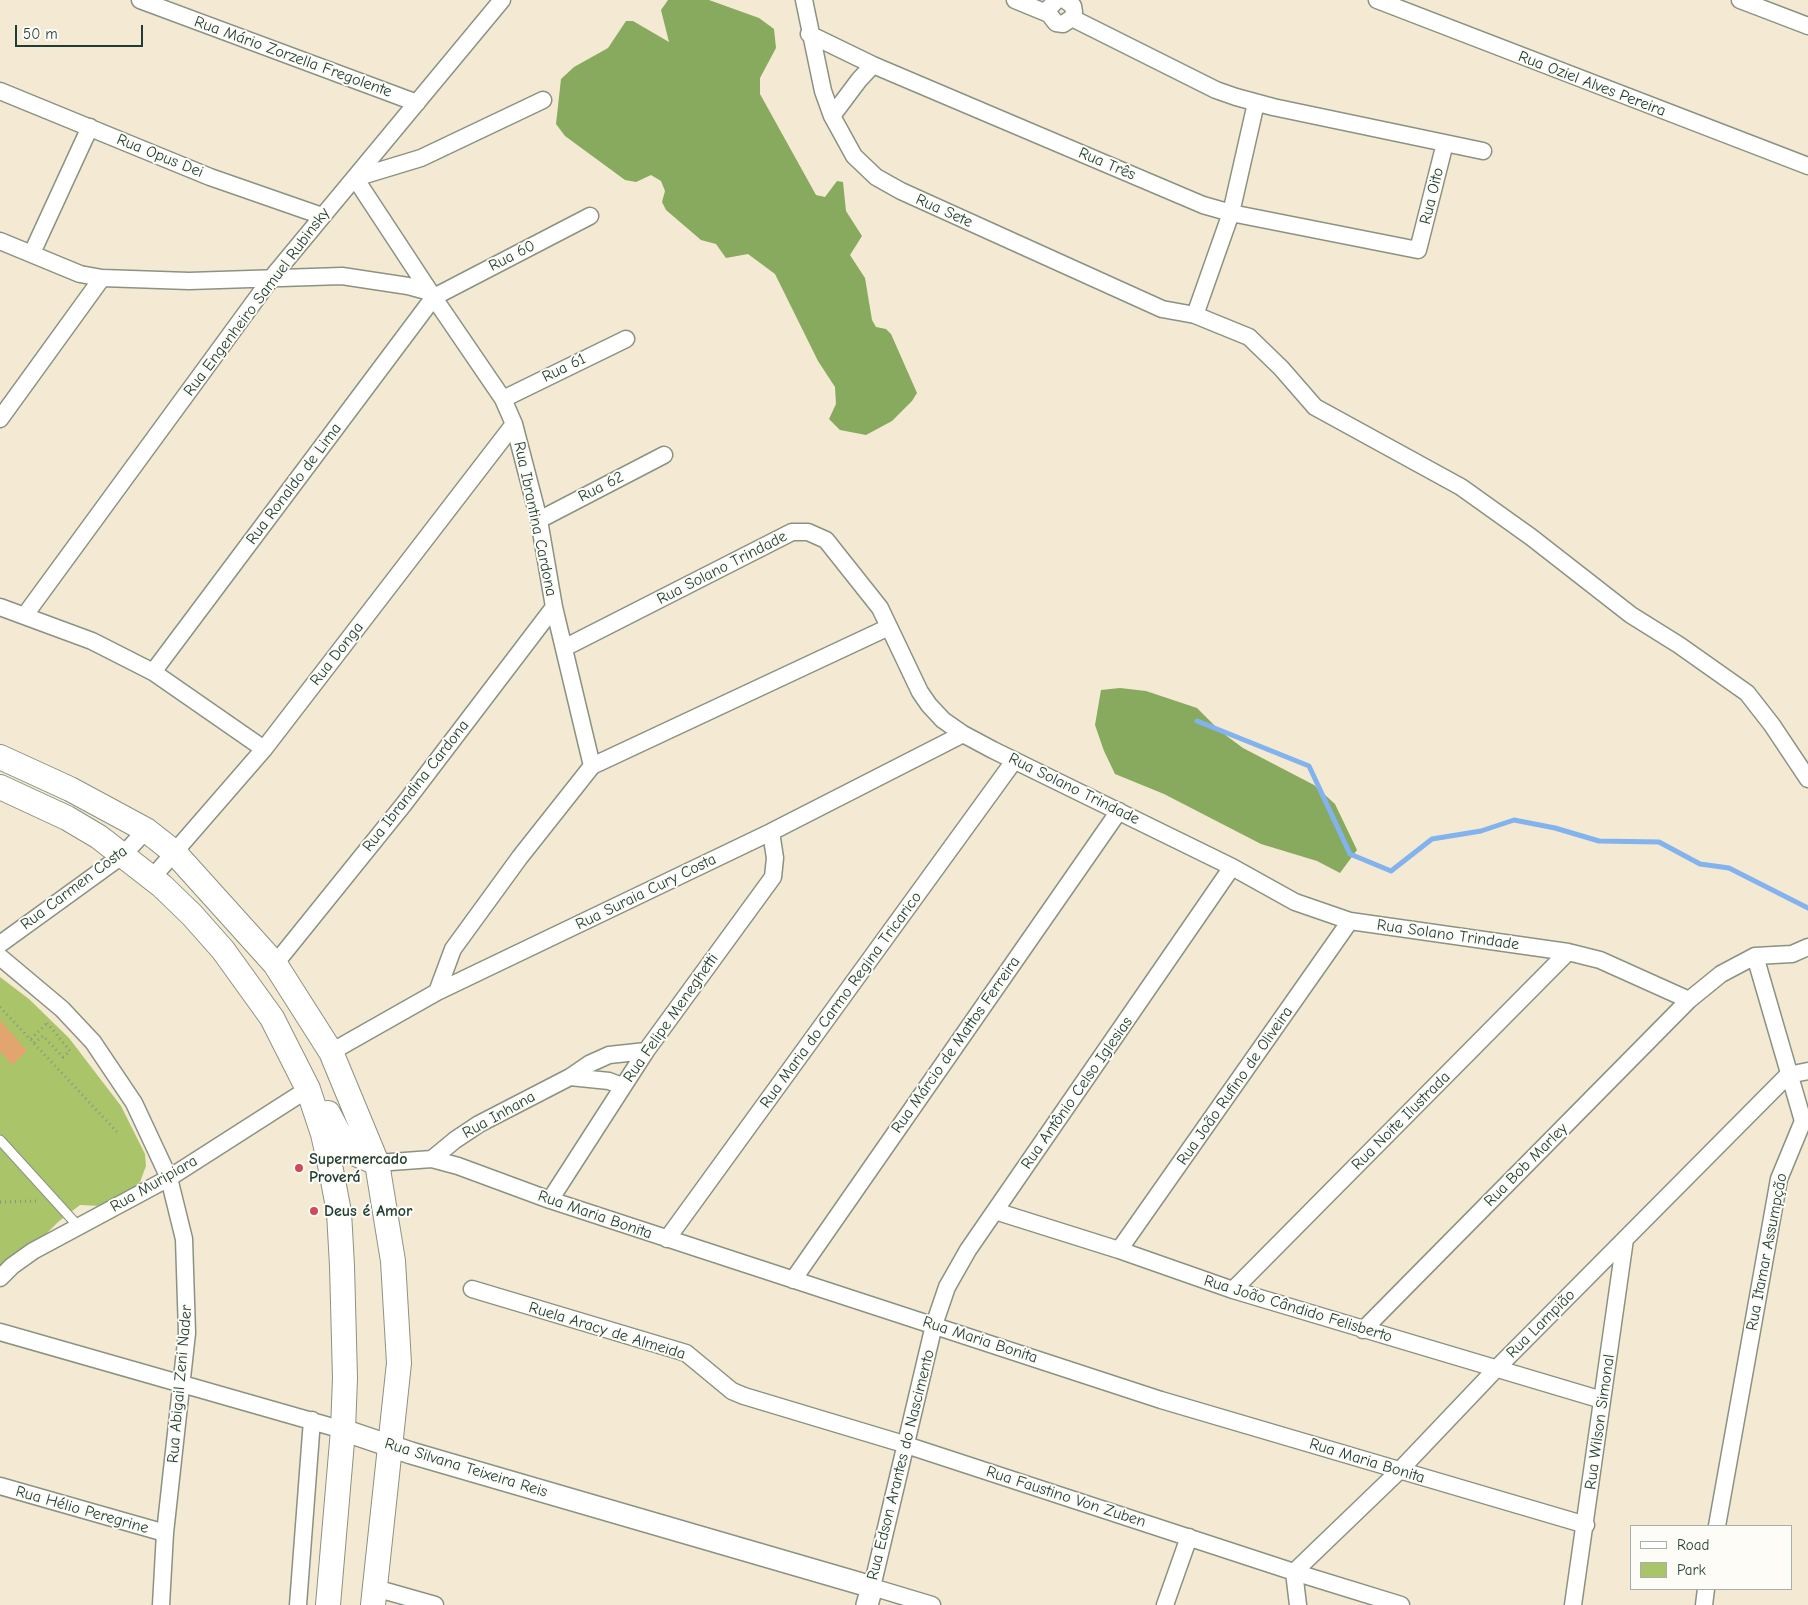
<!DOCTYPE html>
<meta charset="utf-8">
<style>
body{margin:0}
#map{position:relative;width:1808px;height:1605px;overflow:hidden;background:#f4e9d2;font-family:"Comic Neue",sans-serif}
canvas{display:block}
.legend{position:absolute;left:1630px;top:1525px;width:162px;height:65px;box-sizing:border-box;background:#fdfcf7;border:1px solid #a4b0a9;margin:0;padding:6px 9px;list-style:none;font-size:15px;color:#1f3d34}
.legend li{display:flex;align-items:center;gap:10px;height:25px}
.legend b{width:25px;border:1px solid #a4b0a9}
.scale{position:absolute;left:15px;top:25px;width:128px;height:22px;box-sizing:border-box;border:2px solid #1f3d34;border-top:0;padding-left:6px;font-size:15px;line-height:18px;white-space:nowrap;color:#1f3d34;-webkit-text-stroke:4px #fdfcf7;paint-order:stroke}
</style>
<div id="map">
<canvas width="1808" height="1605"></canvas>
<ul class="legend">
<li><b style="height:6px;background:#fff"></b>Road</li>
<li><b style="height:14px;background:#aac46a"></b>Park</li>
</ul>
<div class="scale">50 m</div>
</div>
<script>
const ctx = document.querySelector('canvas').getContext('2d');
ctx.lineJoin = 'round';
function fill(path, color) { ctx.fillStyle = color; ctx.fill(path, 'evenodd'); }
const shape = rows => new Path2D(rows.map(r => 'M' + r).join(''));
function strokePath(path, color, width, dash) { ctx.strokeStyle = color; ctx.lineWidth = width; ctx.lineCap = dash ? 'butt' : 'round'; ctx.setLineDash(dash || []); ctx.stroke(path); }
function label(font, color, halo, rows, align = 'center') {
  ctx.font = font + ' "Comic Neue",sans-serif'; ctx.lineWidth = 4; ctx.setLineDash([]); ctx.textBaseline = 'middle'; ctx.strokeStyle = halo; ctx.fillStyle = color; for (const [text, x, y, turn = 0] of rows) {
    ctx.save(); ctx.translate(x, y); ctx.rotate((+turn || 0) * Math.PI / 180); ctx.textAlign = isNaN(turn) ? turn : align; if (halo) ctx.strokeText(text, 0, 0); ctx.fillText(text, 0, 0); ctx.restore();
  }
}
fill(shape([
 [0,977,29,999,69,1038,121,1106,145,1154,146,1166,140,1182,130,1190,101,1206,80,1205,58,1222,44,1236,21,1249,0,1266]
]), '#aac46a');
fill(shape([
 [668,0,709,0,759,18,774,29,776,48,760,78,760,94,816,195,825,197,837,181,843,182,846,211,862,236,850,255,865,278,872,320,876,327,886,329,891,334,917,393,912,401,892,421,866,435,840,430,829,419,836,404,835,387,818,361,775,274,748,254,726,258,716,244,701,240,666,210,662,202,665,191,661,181,651,175,636,182,625,180,565,136,556,124,561,79,574,67,608,48,626,21,633,21,669,42,661,10],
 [1120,688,1146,691,1197,708,1220,731,1243,748,1314,785,1335,804,1357,850,1340,873,1317,861,1261,844,1164,794,1115,774,1104,751,1095,725,1101,690]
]), '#87aa5e');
strokePath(shape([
 [1197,721,1309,766,1350,854,1391,871,1432,839,1481,831,1514,820,1555,828,1599,841,1659,842,1700,864,1729,868,1808,908]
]), '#82b3ee', 5);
fill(shape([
 [0,1020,27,1051,12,1065,0,1051]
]), '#e2a56f');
const service = shape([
 [0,1140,79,1227]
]);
const minor = shape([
 [140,0,417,103],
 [804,0,823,91,832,116,854,156,876,177,901,191,1162,309,1195,315,1249,337,1281,368,1315,407,1461,487,1531,537,1631,615,1679,645,1747,693,1772,725,1808,779],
 [1015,0,1049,14],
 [1057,0,1049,8,1049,14,1056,23,1063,24,1072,18,1074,12,1073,6,1065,0],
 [1377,0,1808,166],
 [1740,0,1808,26],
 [1072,18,1216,90,1236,97,1273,107,1483,151],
 [809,34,873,65,1203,205,1231,213,1418,250,1445,143],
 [0,91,210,177,322,216],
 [832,116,859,80,873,65],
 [0,241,80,274,102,278,189,281,342,276,408,286,430,292,503,399,514,424,539,520,554,607,592,766],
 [32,253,90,127],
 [430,292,355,178,421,158,543,100],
 [1195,315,1231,213,1256,103],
 [503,399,626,339],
 [0,419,102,278],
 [539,520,664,455],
 [0,607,92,641,153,672,264,749],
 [25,615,273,276,502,0],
 [564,648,792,532,808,532,826,540,880,608,920,692,929,705,943,720,963,734,993,750,1232,867,1295,902,1350,921,1568,952,1600,960,1689,1000],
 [153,672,434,297,590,216],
 [152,878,264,749,514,424],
 [0,944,123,855,146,830],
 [0,957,62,1009,93,1042,134,1103,169,1178,184,1239,187,1333,165,1533,161,1605],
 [275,964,404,804,554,607],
 [437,992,453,949,520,857,592,766,889,627],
 [331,1052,437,992,771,832,963,734],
 [570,1077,609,1081,622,1086],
 [432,1159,455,1140,479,1124,570,1077,589,1064,609,1055,646,1051],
 [377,1163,432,1159,458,1166,550,1200,1161,1400,1586,1525],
 [550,1200,646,1051,773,877,775,858,771,832],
 [995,1211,1119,1250,1233,1290,1602,1400],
 [667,1239,1014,761],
 [1119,1250,1350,921],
 [0,1278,12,1266,33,1251,169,1178,308,1089],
 [793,1280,1119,811],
 [472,1289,686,1353,732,1391,744,1396,897,1442,1294,1572,1401,1605],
 [1233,1290,1568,952],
 [1363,1330,1689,1000,1721,974,1755,956,1792,954,1808,947],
 [0,1332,343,1430],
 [0,1486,165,1533],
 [1717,1526,1779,1179,1803,1121,1755,956],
 [1294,1572,1399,1471,1496,1369,1788,1075,1808,1071],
 [1294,1572,1298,1605],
 [375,1588,435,1605],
 [298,1605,312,1420],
 [932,1605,872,1587,934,1325,947,1287,968,1250,1232,867],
 [1165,1605,1189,1537],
 [1573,1605,1625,1239],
 [1704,1605,1706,1589]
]);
const tertiary = shape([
 [343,1430,411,1453,872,1587,867,1605]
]);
const secondary = shape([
 [0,757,70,789,146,830,174,852,275,964,331,1052,377,1163,393,1261,399,1363,373,1605],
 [0,787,67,818,99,837,162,886,192,915,223,950,272,1018,308,1089,323,1134,330,1165,339,1212,342,1266,345,1378,343,1430,328,1605],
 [328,1113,345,1145,358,1155,377,1163]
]);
strokePath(service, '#8a9383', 11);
strokePath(minor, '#8a9383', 19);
strokePath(tertiary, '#8a9383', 24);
strokePath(secondary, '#8a9383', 26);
strokePath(shape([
 [0,1007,117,1132],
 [31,1039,47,1023],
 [34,1043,43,1036,63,1057,70,1051,47,1023],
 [0,1202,39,1201]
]), '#8a9383', 3, [1, 4]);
strokePath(service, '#fff', 9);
strokePath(minor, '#fff', 16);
strokePath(tertiary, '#fff', 21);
strokePath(secondary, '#fff', 24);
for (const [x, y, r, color] of [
 [299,1168,5,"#d1495b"],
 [314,1211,5,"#d1495b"]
]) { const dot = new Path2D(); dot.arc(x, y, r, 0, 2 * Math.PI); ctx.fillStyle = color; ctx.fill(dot); strokePath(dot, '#fdfcf7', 2); }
label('16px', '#1f3d34', '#fdfcf7', [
 ["Rua Mário Zorzella Fregolente",293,57,20],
 ["Rua Oziel Alves Pereira",1592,84,21],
 ["Rua Opus Dei",160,156,22],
 ["Rua Três",1107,164,23],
 ["Rua Oito",1432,196,-76],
 ["Rua Sete",944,211,24],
 ["Rua 60",512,256,-27],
 ["Rua Engenheiro Samuel Rubinsky",257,302,-53],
 ["Rua 61",564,368,-26],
 ["Rua Ronaldo de Lima",294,484,-53],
 ["Rua 62",601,487,-27],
 ["Rua Ibrantina Cardona",535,519,78],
 ["Rua Solano Trindade",722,568,-27],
 ["Rua Donga",337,654,-52],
 ["Rua Ibrandina Cardona",416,786,-52],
 ["Rua Solano Trindade",1074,789,26],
 ["Rua Carmen Costa",74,888,-37],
 ["Rua Suraia Cury Costa",646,892,-26],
 ["Rua Solano Trindade",1448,935,8],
 ["Rua Maria do Carmo Regina Tricarico",841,1000,-54],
 ["Rua Felipe Meneghetti",671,1018,-55],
 ["Rua Márcio de Mattos Ferreira",956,1045,-55],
 ["Rua João Rufino de Oliveira",1235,1086,-55],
 ["Rua Antônio Celso Iglesias",1077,1093,-55],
 ["Rua Inhana",499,1115,-29],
 ["Rua Noite Ilustrada",1401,1121,-45],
 ["Rua Bob Marley",1526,1165,-45],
 ["Rua Muripiara",154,1184,-30],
 ["Rua Maria Bonita",595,1215,19],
 ["Rua Itamar Assumpção",1767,1252,-79],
 ["Rua João Cândido Felisberto",1298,1309,17],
 ["Rua Lampião",1541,1324,-45],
 ["Ruela Aracy de Almeida",607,1331,17],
 ["Rua Maria Bonita",980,1340,18],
 ["Rua Abigail Zeni Nader",180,1384,-85],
 ["Rua Wilson Simonal",1600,1422,-82],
 ["Rua Maria Bonita",1367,1461,17],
 ["Rua Edson Arantes do Nascimento",901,1465,-76],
 ["Rua Silvana Teixeira Reis",466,1468,17],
 ["Rua Faustino Von Zuben",1066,1497,18],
 ["Rua Hélio Peregrine",82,1510,16]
]);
label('bold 16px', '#1f3d34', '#fdfcf7', [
 ["Supermercado",309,1159],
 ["Proverá",309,1177],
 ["Deus é Amor",324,1211]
], 'left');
</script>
